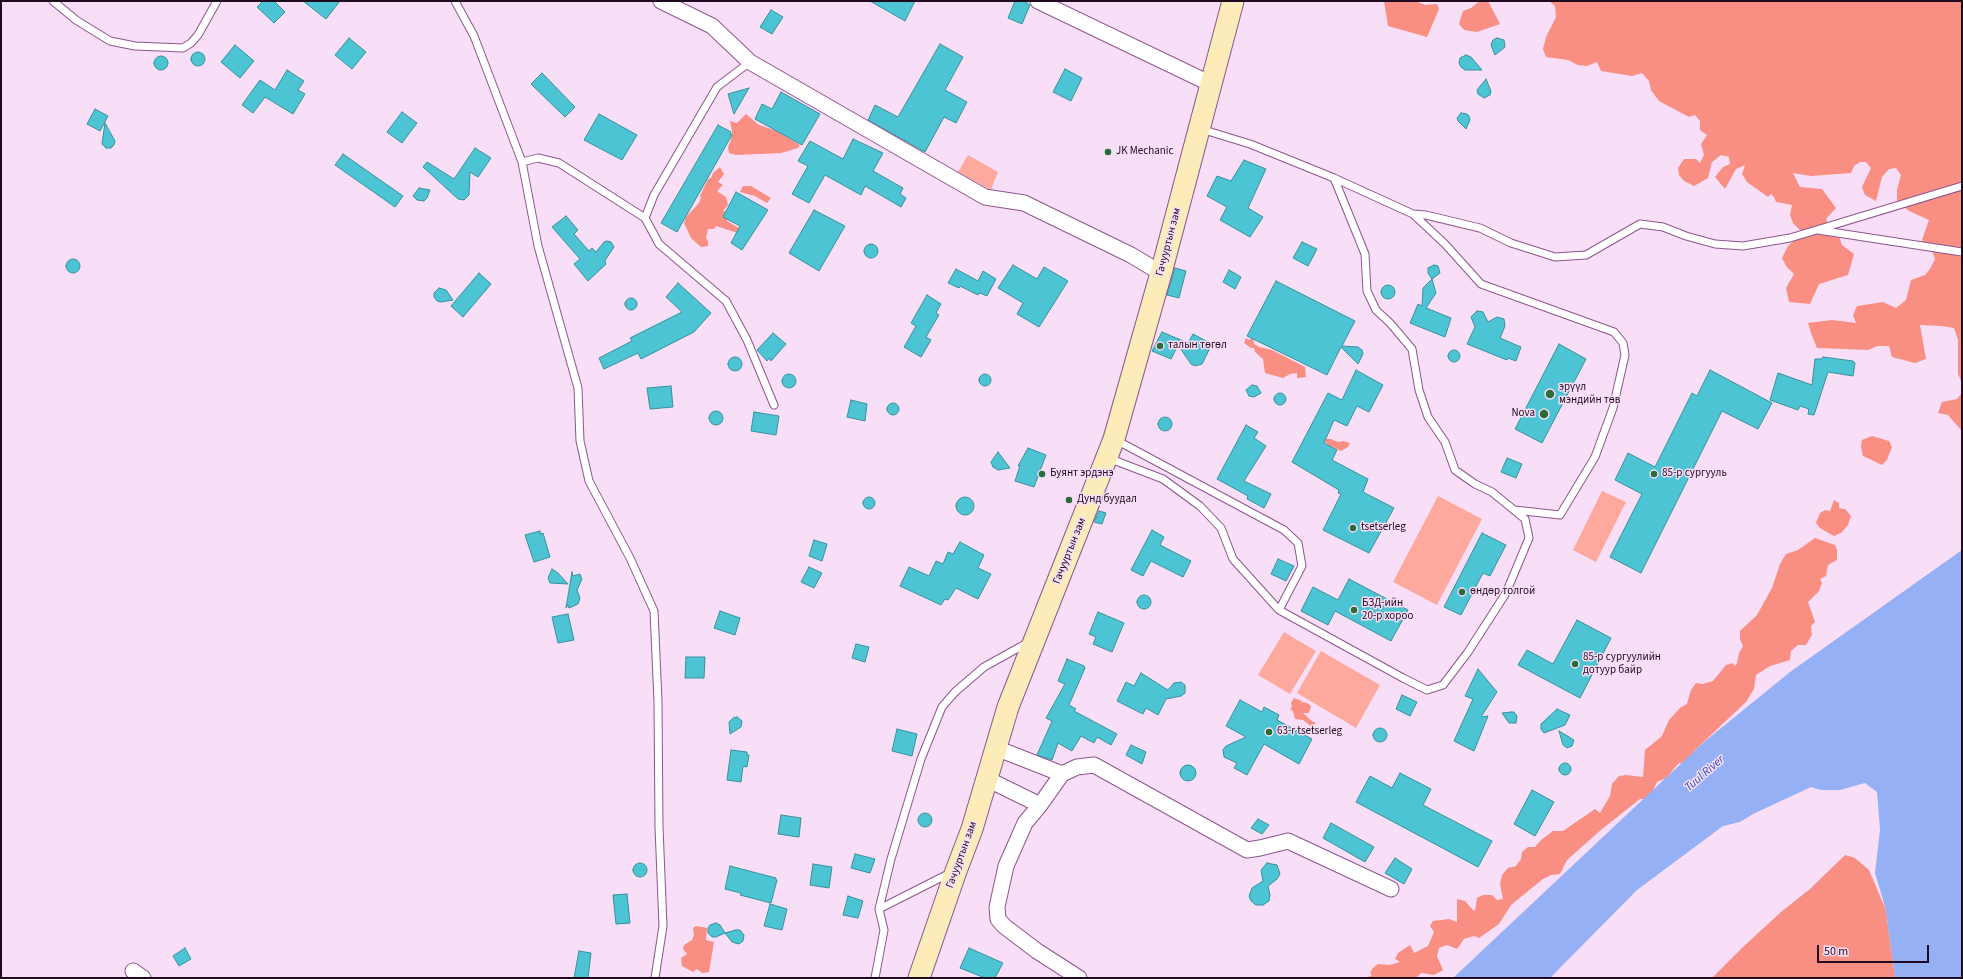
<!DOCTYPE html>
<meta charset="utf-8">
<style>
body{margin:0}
#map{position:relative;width:1963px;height:979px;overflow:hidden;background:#f8def7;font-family:"Source Sans 3",sans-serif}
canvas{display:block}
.frame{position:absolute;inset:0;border:2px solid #200a20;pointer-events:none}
.scale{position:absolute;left:1817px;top:945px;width:112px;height:18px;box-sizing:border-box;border:2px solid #200a20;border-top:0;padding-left:5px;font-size:12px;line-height:14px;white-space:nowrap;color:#200a20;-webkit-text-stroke:3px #f8def7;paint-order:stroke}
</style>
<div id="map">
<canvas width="1963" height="979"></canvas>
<div class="frame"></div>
<div class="scale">50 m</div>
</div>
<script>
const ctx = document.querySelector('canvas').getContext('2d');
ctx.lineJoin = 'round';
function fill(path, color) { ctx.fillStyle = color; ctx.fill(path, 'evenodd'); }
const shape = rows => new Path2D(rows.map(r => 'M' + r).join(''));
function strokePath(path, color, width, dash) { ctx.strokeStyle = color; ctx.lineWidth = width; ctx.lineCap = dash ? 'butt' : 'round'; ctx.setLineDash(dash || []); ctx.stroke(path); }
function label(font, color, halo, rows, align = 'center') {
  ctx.font = font + ' "Source Sans 3",sans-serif'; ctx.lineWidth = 3; ctx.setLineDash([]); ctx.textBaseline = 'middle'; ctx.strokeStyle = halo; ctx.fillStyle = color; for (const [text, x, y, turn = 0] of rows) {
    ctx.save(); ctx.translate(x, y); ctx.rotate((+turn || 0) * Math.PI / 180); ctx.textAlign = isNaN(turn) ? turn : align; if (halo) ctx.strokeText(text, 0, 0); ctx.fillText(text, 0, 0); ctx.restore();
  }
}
fill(shape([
 [968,155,998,172,991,190,958,172],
 [1602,491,1626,502,1596,562,1573,550],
 [1438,496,1482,519,1437,605,1393,582],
 [1284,632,1316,651,1290,694,1258,675],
 [1321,651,1380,685,1356,728,1297,693]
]), '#fea99e');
fill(shape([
 [1384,1,1415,1,1425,5,1437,4,1439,9,1427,37,1388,26],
 [1480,1,1488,1,1500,24,1477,32,1464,30,1459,24,1463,11,1471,8],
 [1549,1,1962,1,1962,383,1958,374,1958,340,1954,328,1942,326,1920,325,1926,359,1915,363,1892,357,1889,346,1877,346,1868,350,1817,348,1811,333,1808,323,1832,320,1856,323,1853,315,1857,306,1883,302,1896,308,1906,300,1911,280,1925,275,1930,269,1935,259,1933,253,1926,247,1922,240,1929,220,1909,211,1897,201,1897,190,1901,175,1896,168,1889,169,1882,177,1876,201,1865,195,1862,187,1871,168,1866,162,1860,162,1854,166,1851,173,1811,176,1793,173,1800,187,1822,189,1836,208,1826,219,1829,227,1838,233,1842,245,1854,254,1848,275,1819,284,1810,304,1789,302,1786,288,1794,274,1786,266,1782,258,1788,246,1803,233,1793,223,1790,215,1792,205,1776,202,1774,197,1771,194,1768,197,1747,182,1742,174,1745,165,1736,169,1725,189,1715,177,1723,167,1730,164,1729,157,1721,155,1712,162,1708,178,1694,186,1684,181,1679,175,1678,168,1684,159,1696,159,1700,163,1704,155,1701,144,1707,135,1700,130,1700,121,1695,115,1689,117,1659,101,1651,90,1649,81,1642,73,1632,76,1601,71,1597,62,1587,66,1578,65,1568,60,1546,57,1543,49,1546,37,1556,17,1555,6],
 [746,114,759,125,777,131,800,145,798,148,781,153,736,155,729,153,728,147,731,140,732,131,730,121,737,123],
 [720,167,724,174,718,182,723,185,717,191,726,197,728,205,723,211,729,213,727,221,742,230,738,233,716,226,714,229,708,229,706,238,708,241,708,246,701,247,691,238,684,223,686,217,699,203,701,198,700,196,708,179,711,178,713,173],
 [743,186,751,186,771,198,767,203,755,196,740,192],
 [1246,338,1249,340,1253,338,1254,344,1259,347,1272,350,1305,367,1306,377,1297,378,1297,373,1290,374,1283,378,1265,373,1263,359,1255,352,1254,348,1251,348,1244,343],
 [1962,393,1962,431,1948,415,1938,413,1942,402,1957,399],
 [1872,436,1889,441,1892,447,1887,460,1882,465,1863,456,1861,447,1862,440],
 [1323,439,1331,439,1338,442,1343,441,1350,443,1348,447,1341,451,1328,445],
 [1834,500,1839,503,1839,508,1845,509,1851,516,1848,525,1841,533,1834,536,1820,528,1816,523,1820,513,1825,510,1830,511],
 [1815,538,1835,545,1837,550,1837,560,1828,565,1826,576,1820,579,1822,583,1819,591,1808,602,1815,622,1811,626,1812,635,1806,645,1798,645,1791,651,1790,660,1770,666,1756,675,1754,689,1746,702,1694,751,1692,757,1687,764,1679,763,1666,778,1657,782,1649,799,1640,799,1602,829,1567,860,1560,874,1551,875,1543,879,1511,905,1499,924,1479,938,1474,936,1464,939,1457,949,1447,945,1439,948,1437,956,1443,970,1434,975,1421,973,1416,978,1366,978,1372,975,1370,973,1373,968,1378,964,1390,965,1400,962,1395,959,1398,953,1410,945,1414,953,1428,946,1434,932,1430,926,1433,921,1449,919,1457,922,1457,899,1465,901,1472,909,1475,911,1477,898,1483,895,1492,895,1497,900,1503,899,1500,884,1502,875,1508,868,1516,866,1521,859,1522,852,1528,847,1535,847,1541,840,1553,831,1563,831,1595,809,1600,813,1610,796,1612,784,1619,776,1626,775,1643,777,1645,750,1662,736,1669,720,1681,707,1687,704,1691,690,1696,683,1703,684,1713,681,1726,665,1732,663,1735,666,1737,663,1739,653,1743,646,1740,639,1740,631,1757,615,1772,588,1780,564,1786,554,1798,550],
 [1294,698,1302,701,1299,705,1302,702,1307,703,1311,706,1309,713,1303,713,1313,722,1316,722,1312,727,1303,720,1295,719,1293,711,1290,709,1292,707,1291,703],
 [1845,855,1855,858,1869,870,1886,910,1895,978,1712,978,1743,947,1781,912,1810,889],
 [696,926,707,928,706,940,714,942,709,972,702,973,697,969,693,972,682,966,681,958,687,954,683,949,684,945,692,940,694,935,693,928]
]), '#f98f82');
fill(shape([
 [1962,550,1962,978,1895,978,1886,910,1875,873,1880,830,1877,792,1865,783,1840,790,1821,790,1811,787,1753,814,1740,822,1723,826,1637,890,1550,978,1453,978,1704,742,1790,672]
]), '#95b0f5');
const building = shape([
 [263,1,274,1,285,12,274,23,257,7,263,1],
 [303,1,340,1,326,19,303,1],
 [870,1,915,1,905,21,870,1],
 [1015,1,1024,1,1030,5,1022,24,1008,18,1015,1],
 [771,10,783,17,772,34,760,27,771,10],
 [349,38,366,52,352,69,335,55,349,38],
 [1497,38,1504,40,1505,47,1495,55,1491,45,1493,40,1497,38],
 [940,44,963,57,945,90,967,102,956,123,944,117,925,152,868,120,875,105,898,117,940,44],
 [235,45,254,61,240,78,221,62,235,45],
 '191 59a7 7 0 1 1 14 0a7 7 0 1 1-14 0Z',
 [1466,55,1471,57,1482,70,1465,70,1461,67,1459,63,1460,58,1466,55],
 '154 63a7 7 0 1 1 14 0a7 7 0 1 1-14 0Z',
 [1065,69,1082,78,1071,101,1053,92,1065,69],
 [287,70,304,81,298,90,305,94,293,114,265,97,253,113,242,105,260,80,275,90,287,70],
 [542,73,575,107,565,117,531,84,542,73],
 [1486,79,1491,91,1490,95,1484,98,1478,94,1477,90,1486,79],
 [749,88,734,114,728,94,749,88],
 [781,92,820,114,802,145,755,119,762,104,772,109,781,92],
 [95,109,108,116,100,131,87,124,95,109],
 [402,112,417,123,402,143,387,132,402,112],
 [1461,113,1467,114,1469,116,1470,120,1466,129,1458,121,1457,118,1461,113],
 [599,114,637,135,622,160,584,140,599,114],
 [105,123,115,141,114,145,111,148,106,148,102,144,105,123],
 [718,125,731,132,730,134,732,135,677,232,661,223,718,125],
 [853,139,883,153,873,171,903,188,900,194,906,198,901,207,865,186,861,195,825,175,809,203,792,194,808,166,798,161,810,141,843,159,853,139],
 [475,148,491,158,478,177,470,172,469,195,464,200,458,199,423,167,427,162,454,179,475,148],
 [343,154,403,196,395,207,335,165,343,154],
 [1244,160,1266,169,1248,208,1263,217,1250,237,1220,220,1227,207,1207,196,1217,176,1231,181,1244,160],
 [419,188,430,190,427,198,424,201,417,200,413,196,419,188],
 [736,192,768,210,742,250,731,243,740,226,723,217,736,192],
 [814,210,845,226,819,271,789,253,814,210],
 [566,216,578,230,574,234,589,251,592,248,596,252,604,242,607,241,611,242,614,247,606,259,605,262,606,264,588,281,574,264,580,259,552,227,566,216],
 [1302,242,1317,249,1308,266,1293,258,1302,242],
 '864 251a7 7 0 1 1 14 0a7 7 0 1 1-14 0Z',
 '66 266a7 7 0 1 1 14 0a7 7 0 1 1-14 0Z',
 [1013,265,1037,279,1044,267,1068,281,1039,327,1017,314,1023,303,998,288,1013,265],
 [1434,265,1438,266,1440,273,1432,279,1436,293,1426,308,1451,318,1445,337,1410,323,1418,304,1422,306,1423,288,1432,279,1428,273,1428,268,1434,265],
 [1175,268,1186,271,1179,298,1167,295,1175,268],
 [956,269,978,281,983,271,996,279,987,296,980,293,978,295,960,286,959,288,948,283,956,269],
 [1229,270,1241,277,1235,289,1223,282,1229,270],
 [479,273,491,284,463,317,451,306,479,273],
 [1276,281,1355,321,1342,346,1358,347,1362,350,1363,354,1358,364,1341,347,1327,375,1247,336,1276,281],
 [678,283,711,313,694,332,641,359,638,353,604,369,599,358,632,341,630,338,682,312,666,297,678,283],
 '1381 292a7 7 0 1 1 14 0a7 7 0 1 1-14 0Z',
 [439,288,446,290,453,300,441,302,437,301,434,297,434,293,439,288],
 [927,295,941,304,936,313,939,315,926,337,931,340,921,357,904,347,916,326,911,323,927,295],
 '625 304a6 6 0 1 1 12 0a6 6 0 1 1-12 0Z',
 [1477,311,1483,312,1488,322,1497,317,1504,319,1505,326,1500,338,1521,347,1516,361,1508,358,1507,360,1467,344,1475,327,1471,317,1477,311],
 [1162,332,1188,343,1193,334,1212,344,1202,364,1195,366,1191,364,1178,345,1171,359,1152,351,1162,332],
 [773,333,786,344,771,361,769,358,767,361,757,350,773,333],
 [1559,344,1586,359,1542,443,1515,429,1559,344],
 '1448 356a6 6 0 1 1 12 0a6 6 0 1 1-12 0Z',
 '728 364a7 7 0 1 1 14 0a7 7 0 1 1-14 0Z',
 [1823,357,1853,361,1855,363,1853,376,1828,372,1814,415,1808,414,1809,409,1800,406,1798,410,1770,400,1778,373,1812,385,1815,359,1822,359,1823,357],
 [1356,370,1383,385,1369,412,1357,406,1347,426,1334,420,1324,443,1337,450,1332,460,1368,479,1363,492,1394,508,1369,553,1323,530,1341,494,1338,493,1339,490,1292,462,1328,393,1342,400,1356,370],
 [1710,370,1772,403,1758,429,1722,411,1641,573,1610,557,1642,494,1615,480,1628,453,1655,467,1692,393,1697,396,1710,370],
 '979 380a6 6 0 1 1 12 0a6 6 0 1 1-12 0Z',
 '782 381a7 7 0 1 1 14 0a7 7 0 1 1-14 0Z',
 [1252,385,1257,386,1261,393,1254,397,1249,396,1246,390,1252,385],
 [671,386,673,407,650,409,647,388,671,386],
 '1274 399a6 6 0 1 1 12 0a6 6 0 1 1-12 0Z',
 [851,400,867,404,865,421,847,417,851,400],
 '887 409a6 6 0 1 1 12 0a6 6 0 1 1-12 0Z',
 '709 418a7 7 0 1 1 14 0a7 7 0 1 1-14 0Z',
 [754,412,779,416,776,435,751,431,754,412],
 '1158 424a7 7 0 1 1 14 0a7 7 0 1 1-14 0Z',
 [1246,425,1258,432,1254,438,1266,446,1244,481,1271,494,1264,508,1247,499,1248,496,1217,479,1246,425],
 [1028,448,1046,455,1034,487,1015,481,1020,466,1018,466,1028,448],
 [998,452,1010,468,998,470,993,467,991,462,998,452],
 [1507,458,1522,464,1516,478,1501,472,1507,458],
 '956 506a9 9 0 1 1 18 0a9 9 0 1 1-18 0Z',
 '863 503a6 6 0 1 1 12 0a6 6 0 1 1-12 0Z',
 [1099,511,1106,513,1102,524,1094,522,1099,511],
 [1152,530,1164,537,1160,545,1191,561,1183,577,1151,561,1143,576,1131,570,1152,530],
 [540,531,540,534,543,533,550,557,534,562,525,535,540,531],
 [1482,533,1506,545,1490,576,1483,573,1461,615,1444,607,1482,533],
 [814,540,827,544,822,561,809,556,814,540],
 [960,542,984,555,978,568,991,574,978,599,956,588,948,600,945,599,941,605,900,586,909,567,929,576,936,561,943,564,948,552,953,554,960,542],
 [1278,559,1294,566,1286,581,1271,574,1278,559],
 [809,567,822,573,814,588,801,582,809,567],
 [552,569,558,573,568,584,550,583,548,578,552,569],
 [572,572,573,576,580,574,582,579,577,590,580,598,578,604,569,608,568,605,566,608,572,572],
 [1349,579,1408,610,1391,641,1335,611,1328,625,1301,611,1313,587,1338,600,1349,579],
 '1137 602a7 7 0 1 1 14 0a7 7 0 1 1-14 0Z',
 [720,611,740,618,735,635,714,628,720,611],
 [1098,612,1124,623,1112,652,1093,644,1096,637,1089,634,1098,612],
 [568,614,574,640,558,643,552,617,568,614],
 [1577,620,1611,638,1580,698,1518,665,1527,650,1553,664,1577,620],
 [856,644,869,647,865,662,852,658,856,644],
 [686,657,705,657,704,678,685,678,686,657],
 [1067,659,1084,666,1085,668,1069,705,1076,709,1074,711,1117,734,1111,745,1097,737,1094,743,1081,736,1072,751,1058,743,1052,760,1037,755,1052,721,1046,718,1065,684,1058,681,1067,659],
 [1478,669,1497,692,1481,717,1488,716,1474,751,1454,741,1473,699,1465,696,1478,669],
 [1141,673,1168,690,1174,683,1181,682,1185,685,1185,693,1181,696,1166,699,1158,715,1146,708,1143,714,1117,701,1126,682,1134,686,1141,673],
 [1402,695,1417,702,1410,716,1396,709,1402,695],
 [1240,700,1262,712,1264,707,1279,715,1277,720,1312,739,1299,764,1264,744,1247,775,1234,768,1237,763,1224,757,1223,750,1226,746,1246,737,1226,726,1240,700],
 [1557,709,1570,715,1565,725,1544,733,1541,729,1541,724,1557,709],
 [1511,712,1514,712,1517,716,1516,723,1509,723,1502,713,1511,712],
 [737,717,742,721,741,727,730,734,729,722,733,718,737,717],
 '1373 735a7 7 0 1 1 14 0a7 7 0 1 1-14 0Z',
 [897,729,917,734,912,756,892,751,897,729],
 [1559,731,1574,740,1572,746,1567,748,1563,745,1559,731],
 [1131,745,1146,752,1142,764,1126,755,1131,745],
 [731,750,747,752,747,755,749,755,747,767,743,766,741,782,727,780,731,750],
 '1559 769a6 6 0 1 1 12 0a6 6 0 1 1-12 0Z',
 '1180 773a8 8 0 1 1 16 0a8 8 0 1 1-16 0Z',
 [1400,773,1431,789,1423,805,1492,841,1478,867,1356,802,1370,776,1392,788,1400,773],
 [1532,790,1554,802,1535,836,1514,824,1532,790],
 '918 820a7 7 0 1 1 14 0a7 7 0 1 1-14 0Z',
 [781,815,801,818,799,837,778,834,781,815],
 [1258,819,1269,825,1262,834,1251,828,1258,819],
 [1331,823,1374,847,1365,862,1323,838,1331,823],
 [855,854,875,859,870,873,851,868,855,854],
 [1395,858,1412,869,1404,884,1385,873,1395,858],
 '633 870a7 7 0 1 1 14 0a7 7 0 1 1-14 0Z',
 [1267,863,1277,865,1280,874,1277,879,1268,886,1270,895,1269,901,1263,905,1256,905,1251,901,1249,896,1252,888,1263,881,1261,870,1267,863],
 [813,864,832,867,829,888,810,885,813,864],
 [730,866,776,878,776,880,777,880,771,903,740,895,741,893,725,889,730,866],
 [627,894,630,923,616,924,613,895,627,894],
 [848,896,863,901,858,918,843,915,848,896],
 [770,904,787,909,782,930,764,926,770,904],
 [716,923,720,925,725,933,716,937,712,937,708,933,708,928,710,925,716,923],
 [736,930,740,930,744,935,743,941,739,944,732,942,725,933,736,930],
 [185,948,191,959,179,966,173,956,185,948],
 [969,948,1003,963,995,978,985,978,960,968,969,948],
 [579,951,591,953,588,978,574,978,579,951]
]);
fill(building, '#4dc4d4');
strokePath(building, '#36919d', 1);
const lane = shape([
 [53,1,76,20,110,41,135,46,183,48,191,43,198,35,217,1],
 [455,1,474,36,522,162,538,246,578,388,580,441,589,481,630,558,654,611,658,701,659,827,663,926,655,978],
 [750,62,717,87,654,195,645,218,659,244,726,301,747,340,774,405],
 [522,162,538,158,559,163,645,218],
 [1334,178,1413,214,1445,244,1481,284,1614,332,1623,343,1625,355,1613,408,1595,457,1560,515,1515,510],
 [1413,214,1426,215,1480,228,1511,243,1555,257,1586,255,1640,224,1663,227,1686,236,1715,244,1743,246,1790,238,1962,186],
 [1818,230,1962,252],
 [1116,440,1284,530,1298,543,1302,566,1279,610],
 [1108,458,1163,479,1200,506,1221,528,1233,559,1279,610,1403,678,1427,690,1443,685,1468,652,1506,593,1529,538,1525,519,1492,492,1475,484,1455,470,1445,442,1428,417,1419,390,1412,349,1390,323,1376,310,1367,291,1365,254,1334,178,1250,144,1201,129],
 [950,873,879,909,891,859,921,759,942,707,955,692,984,667,1029,642],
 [875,978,884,930,879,909]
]);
const street = shape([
 [661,1,712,26,750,62,985,197,1024,203,1131,255,1161,273],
 [1038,1,1211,84],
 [996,748,1062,774],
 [987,779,1040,805,1025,823,1006,866,997,907,998,919,1004,926,1037,951,1079,978],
 [1040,805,1062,774,1077,767,1094,765,1247,850,1260,848,1288,841,1391,889],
 [133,971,143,978]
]);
const secondary = shape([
 [919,978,956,871,972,829,1008,707,1114,439,1161,273,1233,1]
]);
strokePath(lane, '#8e558d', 9);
strokePath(street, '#8e558d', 17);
strokePath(secondary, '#8e558d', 23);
strokePath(lane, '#fff', 7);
strokePath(street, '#fff', 15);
strokePath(secondary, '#fcecba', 21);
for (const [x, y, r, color] of [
 [1108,152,4,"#296c37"],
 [1160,346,4,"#296c37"],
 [1550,394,5,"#296c37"],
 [1544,414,5,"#296c37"],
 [1042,474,4,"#296c37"],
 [1654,474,4,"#296c37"],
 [1069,500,4,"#296c37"],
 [1353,528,4,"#296c37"],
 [1462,592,4,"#296c37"],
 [1354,610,4,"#296c37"],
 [1575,664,4,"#296c37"],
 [1269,732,4,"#296c37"]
]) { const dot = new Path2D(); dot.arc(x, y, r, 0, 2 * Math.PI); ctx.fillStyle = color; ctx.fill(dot); strokePath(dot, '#f8def7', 1.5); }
label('11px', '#200a20', '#f8def7', [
 ["JK Mechanic",1116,152],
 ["талын төгөл",1168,346],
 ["эрүүл",1559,388],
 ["мэндийн төв",1559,401],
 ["Nova",1535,414,"right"],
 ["Буянт эрдэнэ",1050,474],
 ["85-р сургууль",1662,474],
 ["Дунд буудал",1077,500],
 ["tsetserleg",1361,528],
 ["өндөр толгой",1470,592],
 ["БЗД-ийн",1362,604],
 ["20-р хороо",1362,617],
 ["85-р сургуулийн",1583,658],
 ["дотуур байр",1583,671],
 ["63-r tsetserleg",1277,732]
], 'left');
label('11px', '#200a20', '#f8def7', [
 ["Гачууртын зам",1169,242,-75],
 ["Гачууртын зам",1070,551,-68],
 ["Гачууртын зам",962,855,-70]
]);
label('italic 12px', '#314cae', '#f8def7', [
 ["Tuul River",1705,774,-41]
]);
</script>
